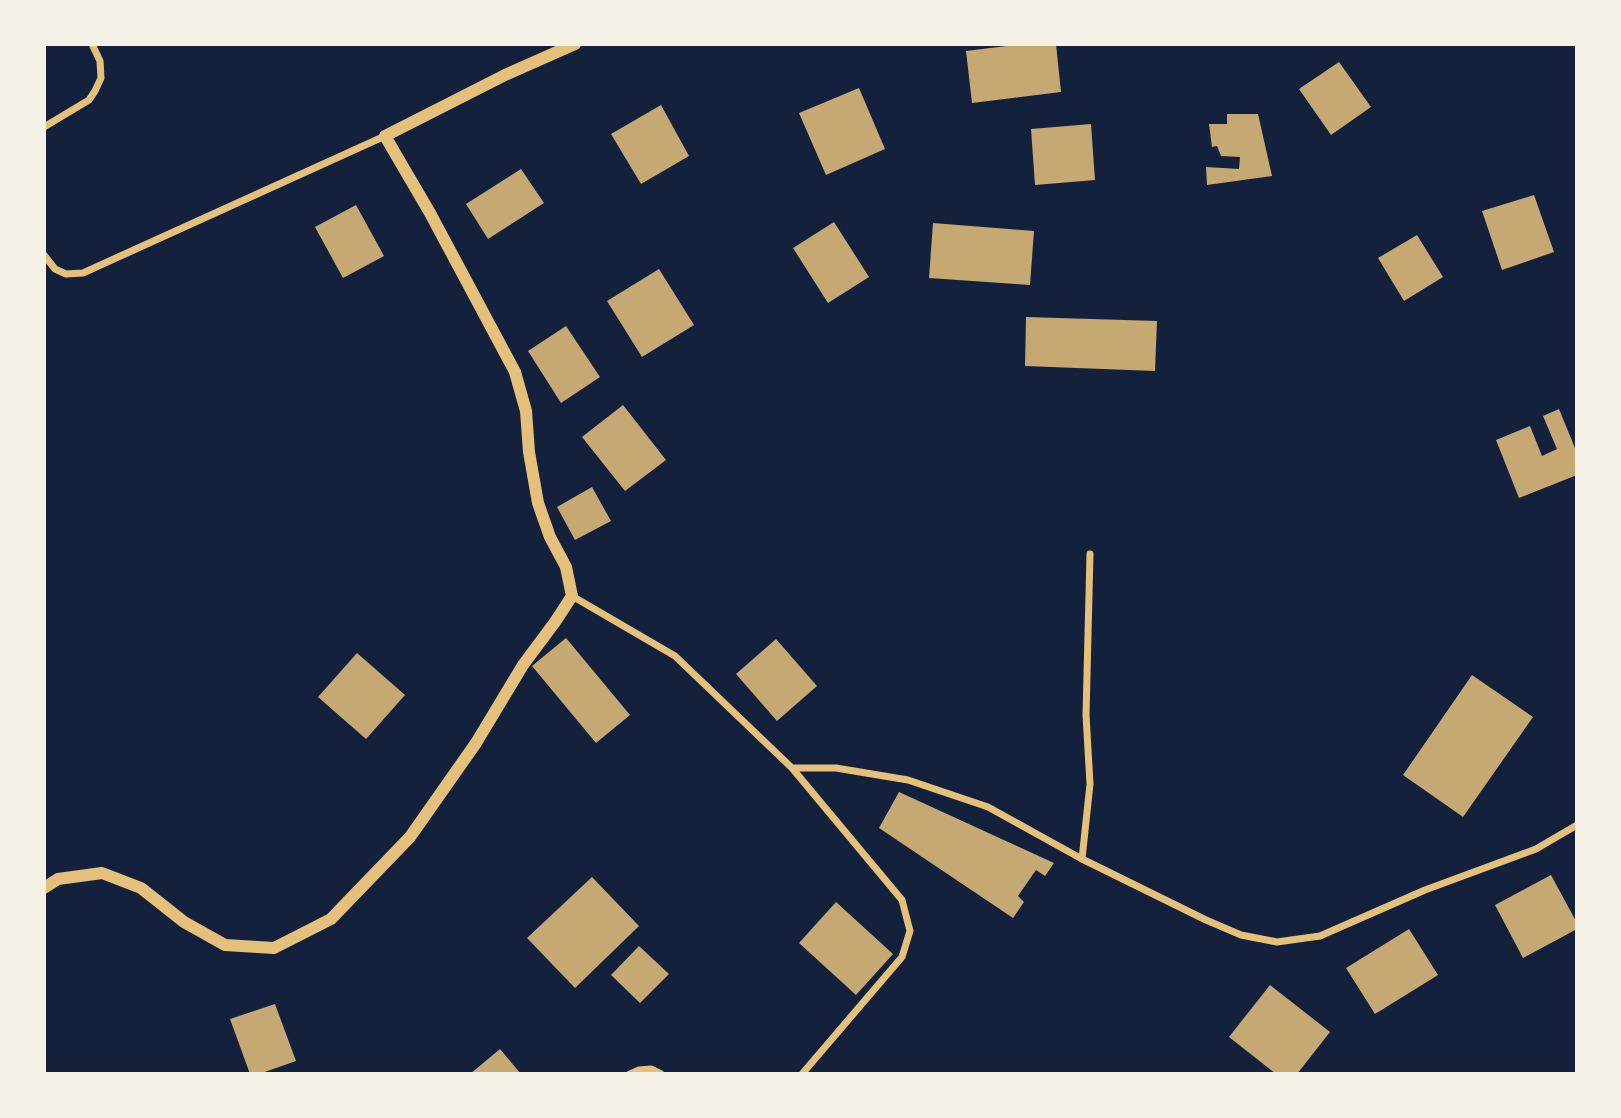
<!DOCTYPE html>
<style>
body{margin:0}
#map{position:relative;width:1621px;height:1118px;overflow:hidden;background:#14213d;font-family:"Roboto Serif",serif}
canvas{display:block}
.frame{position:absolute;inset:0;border:46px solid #f6f1e7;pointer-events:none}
</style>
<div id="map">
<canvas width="1621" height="1118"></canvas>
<div class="frame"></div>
</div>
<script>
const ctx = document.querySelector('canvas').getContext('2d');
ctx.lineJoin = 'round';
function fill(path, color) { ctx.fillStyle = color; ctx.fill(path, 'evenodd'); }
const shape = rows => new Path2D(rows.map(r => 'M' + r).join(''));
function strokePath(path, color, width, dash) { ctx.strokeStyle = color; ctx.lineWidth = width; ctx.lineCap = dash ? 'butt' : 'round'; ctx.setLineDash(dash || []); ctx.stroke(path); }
fill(shape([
 [1023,44,1056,44,1061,92,972,103,966,51],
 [1339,62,1371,107,1331,135,1299,89],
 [859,88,885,149,826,175,799,113],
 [661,105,689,156,641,184,611,134],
 [1227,114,1258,114,1272,176,1207,185,1206,167,1239,169,1240,157,1221,156,1217,146,1212,147,1209,124,1227,124],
 [1091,124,1095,180,1035,185,1031,129],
 [521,169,544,203,488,239,466,204],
 [1534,195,1554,252,1502,270,1482,211],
 [356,205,384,256,343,278,315,227],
 [834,222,869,277,828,303,793,248],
 [933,223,1034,231,1030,285,929,278],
 [1417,235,1443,277,1404,301,1378,258],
 [659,269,694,325,642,357,607,301],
 [1026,317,1157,321,1155,371,1025,366],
 [566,326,600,377,561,403,528,351],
 [623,405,666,460,625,491,582,437],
 [1559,409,1577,453,1577,475,1519,498,1496,440,1530,426,1542,456,1557,449,1543,416],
 [592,487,611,521,575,540,557,507],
 [566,638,630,715,596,743,532,666],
 [776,639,817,686,777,721,736,674],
 [357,653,405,695,366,739,318,697],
 [1472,675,1533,717,1463,817,1403,775],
 [899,792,1054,863,1045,876,1036,870,1018,896,1024,902,1013,918,879,828],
 [1551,875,1577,923,1577,929,1523,958,1495,905],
 [592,877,639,926,575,988,527,938],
 [836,902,893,954,856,995,799,943],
 [1409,929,1438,975,1375,1014,1346,968],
 [639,946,669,974,640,1003,611,975],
 [1270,985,1330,1032,1297,1074,1276,1074,1229,1037],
 [275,1004,296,1061,259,1074,250,1074,230,1019],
 [500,1049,521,1074,470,1074]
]), '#c6a872');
strokePath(shape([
 [44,127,89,100,95,91,101,78,100,61,92,44],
 [44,255,55,269,66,274,83,273,385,136],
 [572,596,675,656,792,768,836,768,908,780,988,807,1082,859,1206,920,1241,935,1277,942,1320,936,1425,890,1536,849,1577,825],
 [792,768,902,900,910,931,902,957,802,1074],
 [1082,859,1090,784,1086,715,1090,554],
 [630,1074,639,1070,651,1069,661,1074]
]), '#e5c07b', 7);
strokePath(shape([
 [44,888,58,879,102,873,141,888,184,922,225,945,274,948,331,919,410,837,476,743,523,665,555,622,572,596,566,567,550,537,538,503,529,452,526,411,515,372,430,213,385,136,505,75,575,44]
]), '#e5c07b', 12);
</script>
